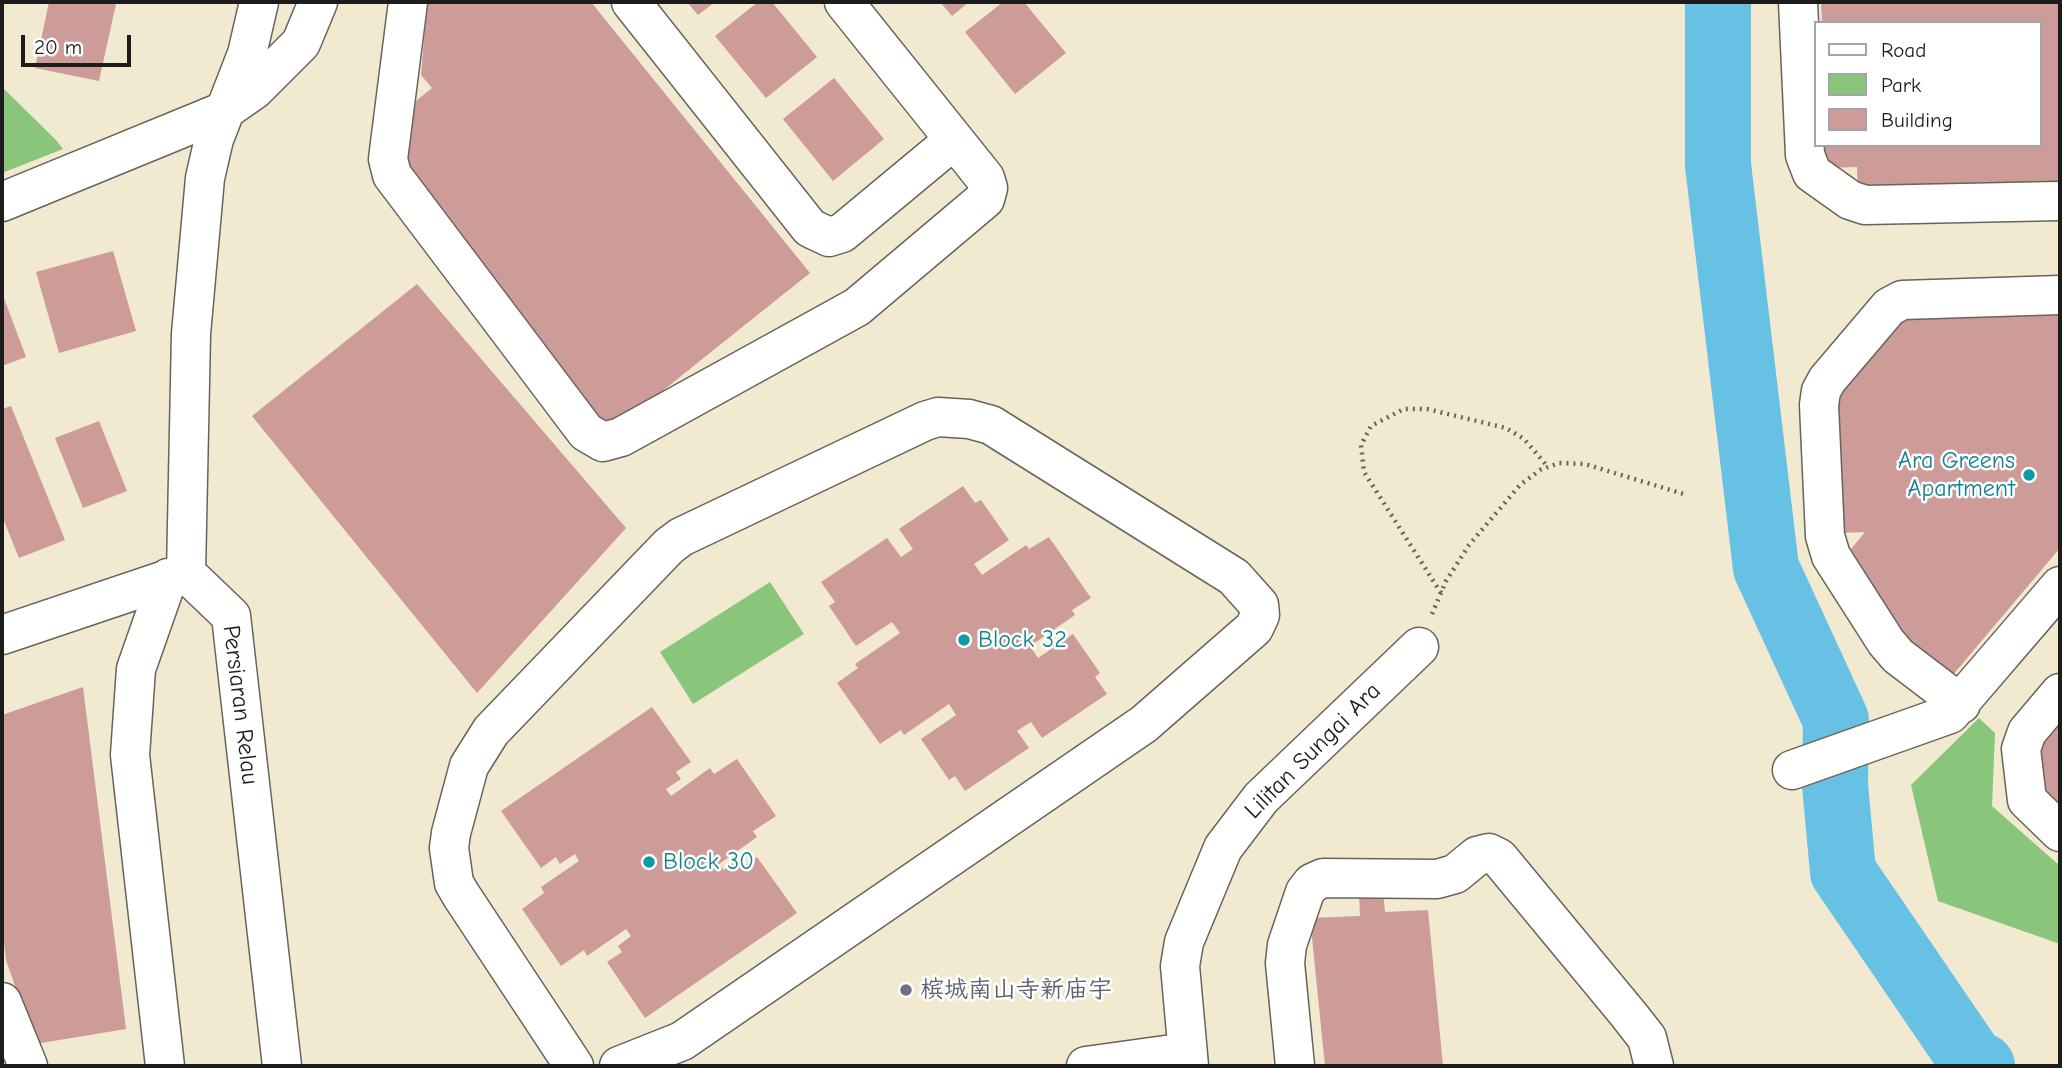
<!DOCTYPE html>
<meta charset="utf-8">
<style>
body{margin:0}
#map{position:relative;width:2062px;height:1068px;overflow:hidden;background:#f2e9d1;font-family:"Comic Neue",sans-serif}
canvas{display:block}
.frame{position:absolute;inset:0;border:4px solid #1c1c1c;pointer-events:none}
.legend{position:absolute;left:1814px;top:21px;width:228px;height:126px;box-sizing:border-box;background:#fff;border:2px solid #a4a4a4;margin:0;padding:9px 12px;list-style:none;font-size:21px;color:#1c1c1c}
.legend li{display:flex;align-items:center;gap:14px;height:35px}
.legend b{width:35px;border:2px solid #a4a4a4}
.scale{position:absolute;left:21px;top:35px;width:110px;height:32px;box-sizing:border-box;border:4px solid #1c1c1c;border-top:0;padding-left:9px;font-size:21px;line-height:24px;white-space:nowrap;color:#1c1c1c;-webkit-text-stroke:5px #fff;paint-order:stroke}
</style>
<div id="map">
<canvas width="2062" height="1068"></canvas>
<div class="frame"></div>
<ul class="legend">
<li><b style="height:9px;background:#fff"></b>Road</li>
<li><b style="height:19px;background:#89c57a"></b>Park</li>
<li><b style="height:19px;background:#cd9b98"></b>Building</li>
</ul>
<div class="scale">20 m</div>
</div>
<script>
const ctx = document.querySelector('canvas').getContext('2d');
ctx.lineJoin = 'round';
function fill(path, color) { ctx.fillStyle = color; ctx.fill(path, 'evenodd'); }
const shape = rows => new Path2D(rows.map(r => 'M' + r).join(''));
function strokePath(path, color, width, dash) { ctx.strokeStyle = color; ctx.lineWidth = width; ctx.lineCap = dash ? 'butt' : 'round'; ctx.setLineDash(dash || []); ctx.stroke(path); }
function label(font, color, halo, rows, align = 'center') {
  ctx.font = font + ' "Comic Neue","LXGW WenKai TC",sans-serif'; ctx.lineWidth = 5; ctx.setLineDash([]); ctx.textBaseline = 'middle'; ctx.strokeStyle = halo; ctx.fillStyle = color; for (const [text, x, y, turn = 0] of rows) {
    ctx.save(); ctx.translate(x, y); ctx.rotate((+turn || 0) * Math.PI / 180); ctx.textAlign = isNaN(turn) ? turn : align; if (halo) ctx.strokeText(text, 0, 0); ctx.fillText(text, 0, 0); ctx.restore();
  }
}
fill(shape([
 [2,87,56,140,63,149,2,173],
 [770,582,804,634,693,704,660,652],
 [1979,718,1995,733,1992,806,2060,866,2060,944,1938,901,1911,785]
]), '#89c57a');
strokePath(shape([
 [1718,2,1718,165,1766,568,1836,720,1835,785,1843,872,1972,1061,1982,1066]
]), '#67c1e5', 66);
fill(shape([
 [49,2,116,4,99,81,35,68],
 [427,2,591,2,810,273,621,424,595,418,404,169,416,101,432,88,421,75],
 [687,2,715,2,698,15],
 [758,2,772,2,817,57,766,98,715,36],
 [940,2,969,2,952,16],
 [1003,2,1024,2,1066,53,1015,94,965,32],
 [1821,2,2060,2,2060,188,1858,192,1857,167,1825,168,1824,145,2039,145,2039,23,1822,23],
 [834,78,884,139,833,181,783,119],
 [113,251,136,331,59,353,36,272],
 [417,284,626,528,477,693,252,416],
 [2,293,26,357,2,366],
 [2060,313,2060,548,1952,676,1890,624,1847,554,1865,532,1839,533,1836,397,1906,316],
 [11,406,65,540,19,558,2,516,2,409],
 [99,421,127,491,83,508,55,438],
 [963,486,975,503,981,500,1009,540,974,564,982,575,1026,545,1029,549,1049,537,1091,598,1072,610,1075,615,1030,646,1038,658,1073,634,1100,673,1095,677,1107,694,1042,738,1031,722,1017,731,1029,748,965,791,955,776,949,780,921,739,956,715,949,704,904,735,901,730,880,744,837,683,858,668,855,664,900,633,892,622,856,646,829,606,835,602,821,582,887,538,901,557,913,549,899,529],
 [83,687,126,1029,35,1044,6,960,2,926,2,715],
 [652,707,691,762,676,772,681,779,666,789,671,796,710,768,714,774,737,759,776,816,753,831,757,837,719,864,724,870,737,860,742,867,757,857,797,913,645,1018,607,962,622,952,618,946,631,936,626,929,587,956,584,950,561,966,522,909,544,893,541,887,579,861,575,854,560,864,556,857,541,868,501,811],
 [2060,714,2060,811,2040,794,2038,739],
 [1383,891,1385,912,1428,910,1443,1066,1325,1066,1310,918,1360,916,1359,892]
]), '#cd9b98');
const minor = shape([
 [259,2,247,54,214,139,205,178,191,334,186,573,231,616,282,1066],
 [408,2,388,159,392,175,586,432,603,442,621,437,857,307,985,199,988,188,985,178,844,2],
 [631,2,810,228,829,237,842,233,954,140],
 [1798,2,1805,155,1812,173,1850,200,1865,205,2060,201],
 [2,202,224,111,254,90,301,43,318,2],
 [2,635,186,573],
 [2060,693,2027,732,2021,749,2027,800,2060,832],
 [1961,704,1898,656,1886,642,1831,556,1825,536,1819,405,1821,391,1827,380,1889,307,1902,300,2060,295],
 [1792,770,1950,714,2060,586],
 [2,1002,28,1066],
 [165,1066,130,755,136,669,168,578],
 [574,1066,461,895,454,883,449,848,451,833,469,766,491,731,669,546,681,537,925,421,938,417,969,419,991,425,1234,577,1259,605,1260,615,1254,628,1144,724,682,1041,619,1066],
 [1086,1066,1187,1052],
 [1189,1066,1180,966,1184,942,1223,848,1261,798,1419,647],
 [1295,1066,1285,963,1287,945,1305,892,1312,883,1323,878,1437,879,1455,874,1477,856,1489,853,1499,858,1629,1015,1647,1038,1654,1066]
]);
strokePath(minor, '#67645b', 41);
strokePath(shape([
 [1441,593,1364,472,1361,445,1371,426,1404,409,1427,409,1506,428,1524,439,1548,467],
 [1432,614,1446,581,1469,545,1520,485,1540,470,1559,463,1585,464,1687,495]
]), '#67645b', 4.5, [2, 5]);
strokePath(minor, '#fff', 38);
for (const [x, y, r, color] of [
 [2029,475,7,"#0f9aa8"],
 [964,640,7,"#0f9aa8"],
 [649,862,7,"#0f9aa8"],
 [906,990,7,"#6b7280"]
]) { const dot = new Path2D(); dot.arc(x, y, r, 0, 2 * Math.PI); ctx.fillStyle = color; ctx.fill(dot); strokePath(dot, '#fff', 2.5); }
label('24px', '#0d838f', '#fff', [
 ["Ara Greens",2015,461,"right"],
 ["Apartment",2015,489,"right"],
 ["Block 32",978,640],
 ["Block 30",663,862]
], 'left');
label('24px', '#1c1c1c', '#fff', [
 ["Persiaran Relau",240,705,83],
 ["Lilitan Sungai Ara",1313,751,-45]
]);
label('24px', '#5b616d', '#fff', [
 ["槟城南山寺新庙宇",920,990]
], 'left');
</script>
